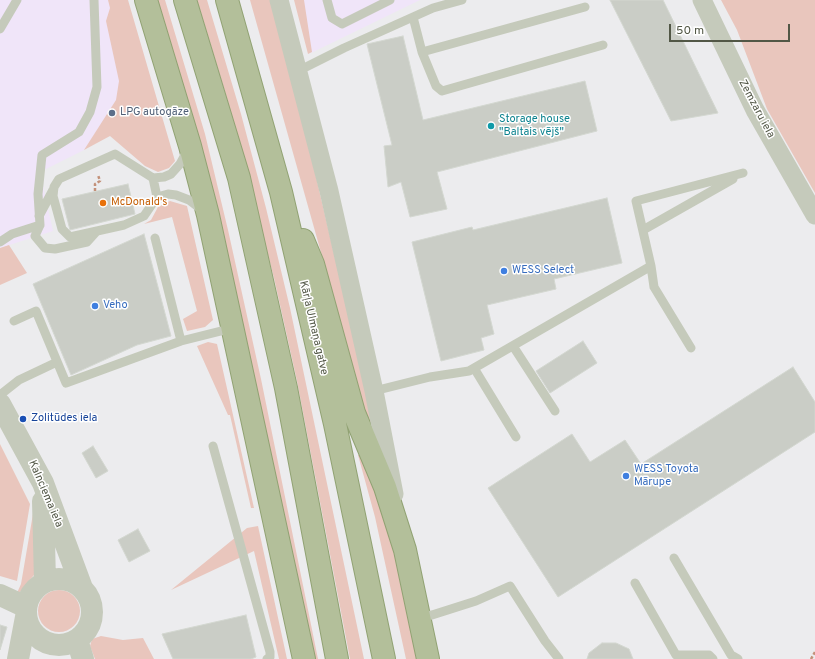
<!DOCTYPE html>
<meta charset="utf-8">
<style>
body{margin:0}
#map{position:relative;width:815px;height:659px;overflow:hidden;background:#ececee;font-family:Overpass,sans-serif}
canvas{display:block}
.scale{position:absolute;left:669px;top:24px;width:121px;height:18px;box-sizing:border-box;border:2px solid #525746;border-top:0;padding-left:5px;font-size:12px;line-height:14px;white-space:nowrap;color:#525746;-webkit-text-stroke:3px #fff;paint-order:stroke}
</style>
<div id="map">
<canvas width="815" height="659"></canvas>
<div class="scale">50 m</div>
</div>
<script>
const ctx = document.querySelector('canvas').getContext('2d');
ctx.lineJoin = 'round';
function fill(path, color) { ctx.fillStyle = color; ctx.fill(path, 'evenodd'); }
const shape = rows => new Path2D(rows.map(r => 'M' + r).join(''));
function strokePath(path, color, width, dash) { ctx.strokeStyle = color; ctx.lineWidth = width; ctx.lineCap = dash ? 'butt' : 'round'; ctx.setLineDash(dash || []); ctx.stroke(path); }
function label(font, color, halo, rows, align = 'center') {
  ctx.font = font + ' Overpass,sans-serif'; ctx.lineWidth = 3; ctx.setLineDash([]); ctx.textBaseline = 'middle'; ctx.strokeStyle = halo; ctx.fillStyle = color; for (const [text, x, y, turn = 0] of rows) {
    ctx.save(); ctx.translate(x, y); ctx.rotate((+turn || 0) * Math.PI / 180); ctx.textAlign = isNaN(turn) ? turn : align; if (halo) ctx.strokeText(text, 0, 0); ctx.fillText(text, 0, 0); ctx.restore();
  }
}
fill(shape([
 [0,0,112,0,134,78,84,150,40,172,53,231,0,248],
 [297,0,420,0,311,53]
]), '#f0e5f9');
fill(shape([
 [108,0,128,0,175,161,169,168,158,172,145,166,110,136,84,150,116,100,119,81,106,21,110,8],
 [153,0,165,0,205,134,228,230,261,379,318,659,310,659],
 [197,0,207,0,241,114,266,208,290,308,364,659,350,659,297,381,274,278,228,102],
 [250,0,270,0,298,100,378,441,359,398,340,320],
 [294,0,304,0,312,52,308,54],
 [721,0,815,0,815,193,767,109,737,30],
 [170,201,187,206,213,320,205,327,187,331,183,319,197,311,172,217,144,224,151,220,158,207],
 [9,245,27,273,0,285,0,248],
 [208,342,217,344,254,508,251,508,230,415,228,415,197,346],
 [0,444,30,504,17,581,0,576],
 [363,454,390,531,419,659,406,659,375,517,358,455],
 [34,508,34,575,20,592,17,593,21,584],
 [258,526,287,659,279,659,254,551,171,590,247,528],
 '38 611a21 21 0 1 1 42 0a21 21 0 1 1-42 0Z',
 [101,636,123,640,143,638,154,659,95,659,90,646,92,639]
]), '#e9c6bd');
const building = shape([
 [610,0,663,0,718,113,671,121,610,0],
 [403,36,423,120,585,81,597,131,437,172,447,209,410,217,401,182,388,187,384,146,392,145,367,44,403,36],
 [128,184,135,214,70,230,62,199,128,184],
 [607,198,622,263,554,279,556,289,487,305,494,334,481,338,484,350,441,361,412,242,472,227,473,230,607,198],
 [144,234,171,336,137,345,71,375,33,284,144,234],
 [583,341,597,363,550,393,536,371,583,341],
 [793,367,815,402,815,432,558,597,488,488,572,434,590,462,625,440,641,464,793,367],
 [93,446,108,471,96,478,82,453,93,446],
 [138,529,150,551,129,562,118,540,138,529],
 [246,615,256,657,251,659,173,659,162,634,246,615],
 [0,625,7,627,0,650,0,625],
 [602,643,616,643,629,649,633,659,587,659,589,653,602,643]
]);
fill(building, '#cacdc6');
strokePath(building, '#d3d7d0', 1);
const trunk = shape([
 [146,0,190,146,208,215,304,659],
 [185,0,239,178,286,388,337,659],
 [227,0,281,192,335,424,384,659],
 [303,240,313,264,354,413,385,487,405,550,428,659]
]);
strokePath(trunk, '#91a273', 24);
strokePath(shape([
 [95,191,95,184,100,181,98,175],
 [811,659,815,652]
]), '#c39179', 2.5, [3, 2]);
strokePath(shape([
 [327,0,332,18,342,24,390,0],
 [413,17,422,52,585,7],
 [0,29,17,0],
 [422,52,436,86,442,91,603,45],
 [297,68,306,67,344,48,433,8,462,0],
 [188,149,180,164,171,174,164,177,153,178,115,154,59,179,54,187,53,196,62,229,70,237,124,225,144,216,157,197,168,194,176,195,189,200,202,210],
 [153,178,157,197],
 [39,216,53,190],
 [40,225,35,236,45,248,55,249,87,242,96,232],
 [643,230,733,179],
 [155,238,181,341,233,328],
 [0,242,12,234,40,225,38,194,42,155,79,132,90,112,97,87,94,0],
 [651,266,654,287,691,348],
 [14,321,36,311,66,383,181,341],
 [513,346,555,411],
 [474,368,516,437],
 [374,391,430,377,469,371,651,266,636,201,743,173],
 [0,395,19,380,57,362],
 [213,446,270,652,270,657,267,659],
 [674,558,731,655,738,659],
 [635,583,676,655,709,655,713,659],
 [419,617,432,615,476,601,510,586,545,641,559,659]
]), '#c5cabb', 9);
strokePath(shape([
 [279,0,329,191,374,391,394,494],
 [702,0,755,110,815,215]
]), '#c5cabb', 19);
strokePath(shape([
 [0,404,43,483,82,588],
 [43,501,45,582],
 '26 612a33 33 0 1 1 66 0a33 33 0 1 1-66 0Z',
 [0,595,26,607],
 [77,640,83,659],
 [18,659,26,617]
]), '#c5cabb', 22);
strokePath(trunk, '#b3bf9a', 22);
for (const [x, y, r, color] of [
 [112,113,4,"#5c6f8a"],
 [491,126,4,"#0f9aa8"],
 [103,203,4,"#e8710a"],
 [504,271,4,"#3f7fe0"],
 [95,306,4,"#3f7fe0"],
 [23,419,4,"#1a4fb4"],
 [626,476,4,"#3f7fe0"]
]) { const dot = new Path2D(); dot.arc(x, y, r, 0, 2 * Math.PI); ctx.fillStyle = color; ctx.fill(dot); strokePath(dot, '#fff', 1.5); }
label('11px', '#525746', '#fff', [
 ["Zemzaru iela",756,109,62],
 ["Kārļa Ulmaņa gatve",313,328,77],
 ["Kalnciema iela",45,494,67]
]);
label('11px', '#4e5e75', '#fff', [
 ["LPG autogāze",120,113]
], 'left');
label('11px', '#0d838f', '#fff', [
 ["Storage house",499,120],
 ["\"Baltais vējš\"",499,133]
], 'left');
label('11px', '#c56008', '#fff', [
 ["McDonald's",111,203]
], 'left');
label('11px', '#366cbe', '#fff', [
 ["WESS Select",512,271],
 ["Veho",103,306],
 ["WESS Toyota",634,470],
 ["Mārupe",634,483]
], 'left');
label('11px', '#164399', '#fff', [
 ["Zolitūdes iela",31,419]
], 'left');
</script>
